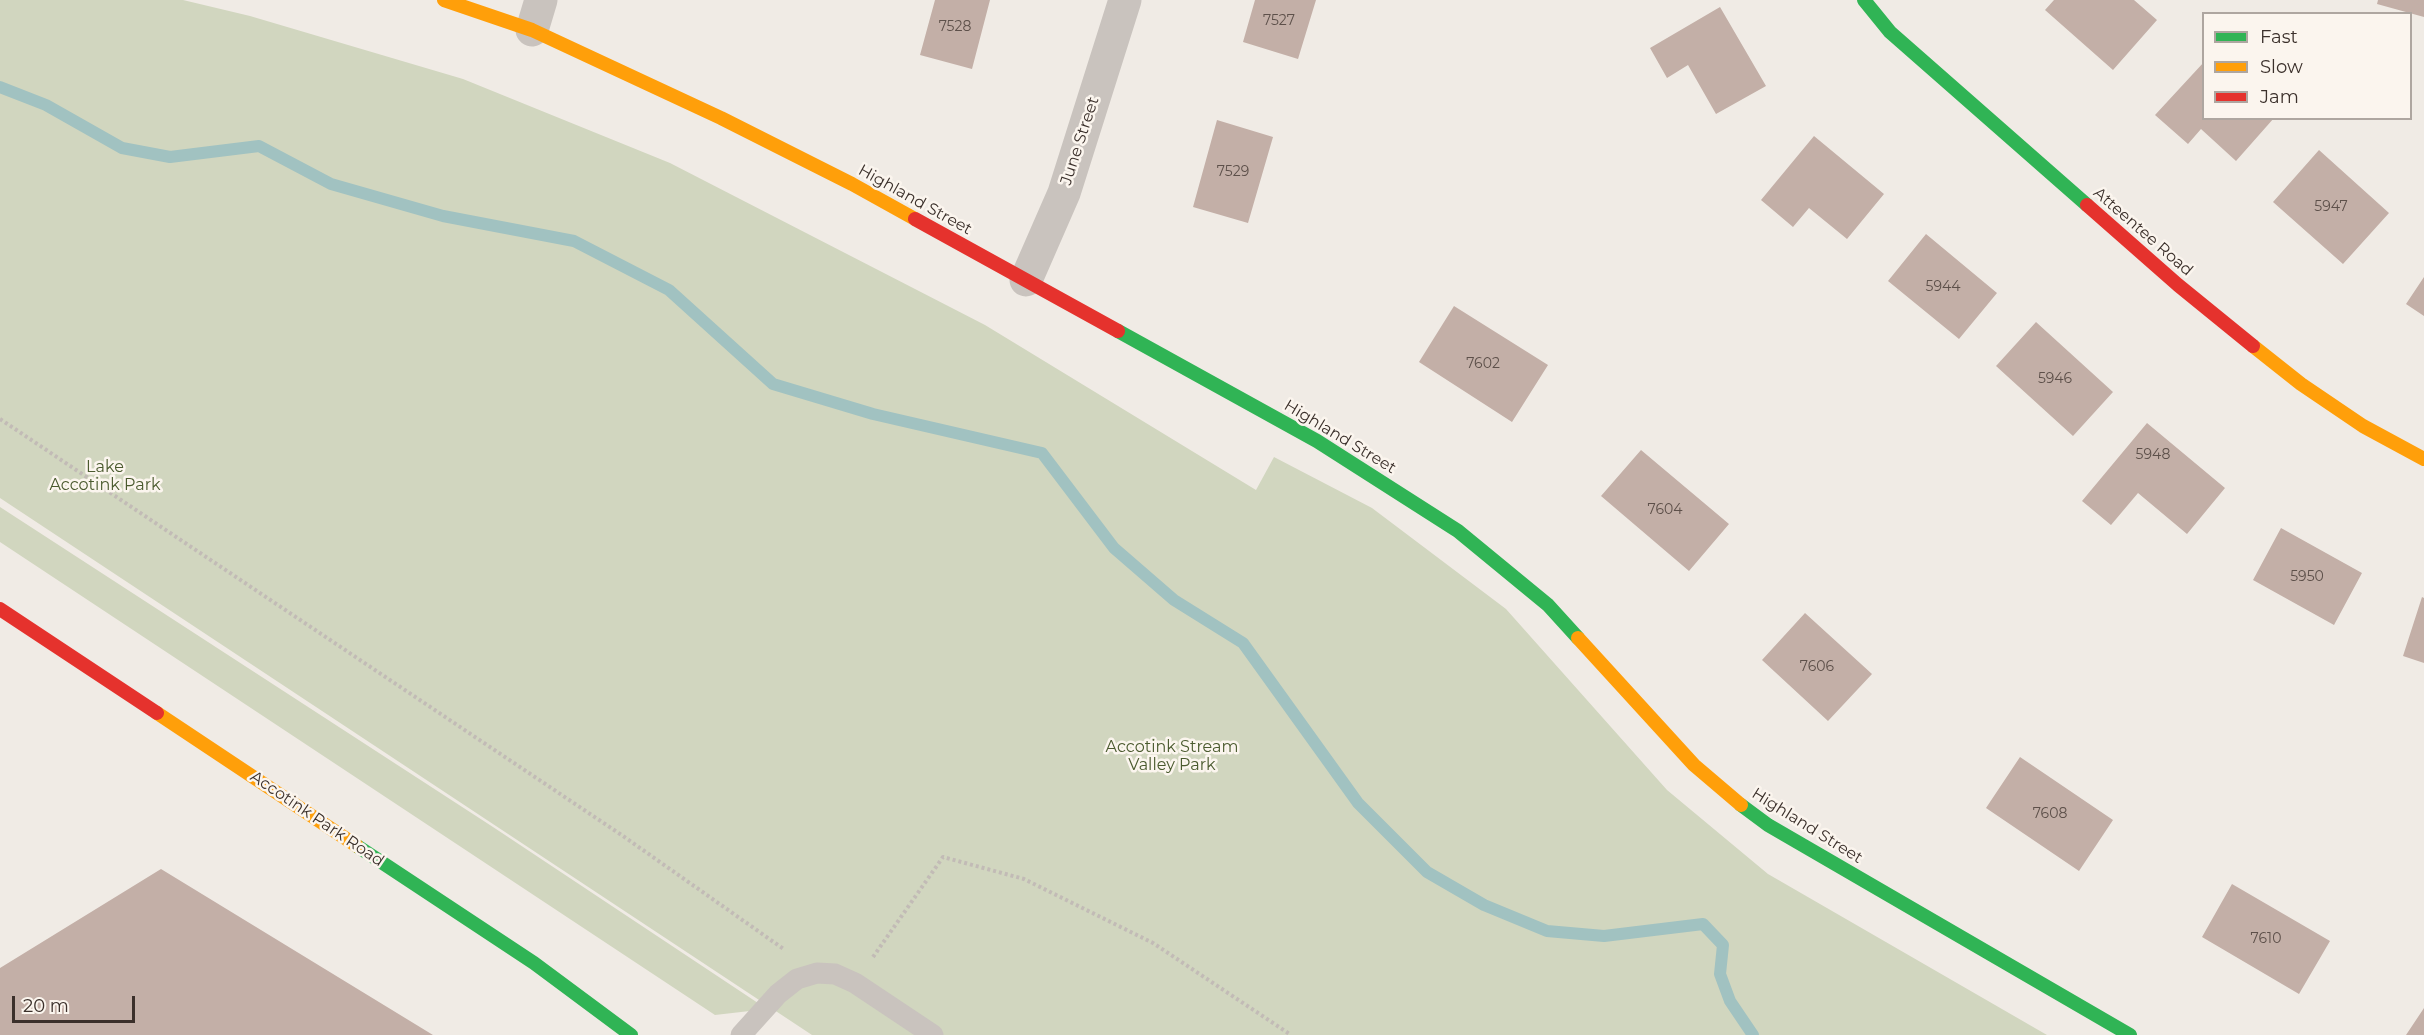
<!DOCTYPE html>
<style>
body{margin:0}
#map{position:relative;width:2424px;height:1035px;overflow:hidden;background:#f0ebe5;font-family:Montserrat,sans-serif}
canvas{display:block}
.legend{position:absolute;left:2202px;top:12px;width:210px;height:108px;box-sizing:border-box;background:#fbf5ee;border:2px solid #aea6a0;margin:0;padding:8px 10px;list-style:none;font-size:18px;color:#3b302b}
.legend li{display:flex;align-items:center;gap:12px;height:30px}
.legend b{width:30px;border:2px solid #aea6a0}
.scale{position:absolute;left:12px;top:996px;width:123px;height:27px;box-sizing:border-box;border:3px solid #3b302b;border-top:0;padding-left:8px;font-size:18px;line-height:21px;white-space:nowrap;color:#3b302b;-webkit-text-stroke:4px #fbf5ee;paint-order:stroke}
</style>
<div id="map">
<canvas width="2424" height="1035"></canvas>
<ul class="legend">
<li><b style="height:8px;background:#30b455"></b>Fast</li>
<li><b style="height:8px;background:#ff9f0a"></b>Slow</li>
<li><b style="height:8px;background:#e5322d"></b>Jam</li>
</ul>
<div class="scale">20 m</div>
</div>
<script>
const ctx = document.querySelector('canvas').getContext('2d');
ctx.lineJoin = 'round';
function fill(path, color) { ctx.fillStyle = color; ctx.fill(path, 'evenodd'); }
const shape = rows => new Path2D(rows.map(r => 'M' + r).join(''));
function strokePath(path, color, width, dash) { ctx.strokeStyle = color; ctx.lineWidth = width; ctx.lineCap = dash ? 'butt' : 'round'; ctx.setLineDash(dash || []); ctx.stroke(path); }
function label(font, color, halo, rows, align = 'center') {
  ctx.font = font + ' Montserrat,sans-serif'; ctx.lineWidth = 5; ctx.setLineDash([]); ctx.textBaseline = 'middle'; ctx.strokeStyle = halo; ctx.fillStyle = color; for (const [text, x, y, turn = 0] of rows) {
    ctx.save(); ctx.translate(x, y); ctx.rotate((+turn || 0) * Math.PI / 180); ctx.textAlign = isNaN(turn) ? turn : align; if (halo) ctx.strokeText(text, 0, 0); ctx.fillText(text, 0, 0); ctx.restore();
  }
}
fill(shape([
 [0,0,183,0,250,16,463,79,670,163,985,325,1256,490,1274,457,1372,508,1506,609,1667,790,1768,874,2047,1035,812,1035,0,498],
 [0,507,493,827,767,1009,715,1015,0,542]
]), '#d1d6bf');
strokePath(shape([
 [0,87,46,105,122,148,170,157,259,146,331,184,443,216,574,241,669,290,773,384,873,414,1042,453,1114,548,1174,600,1243,643,1358,803,1427,872,1484,905,1547,931,1604,936,1703,924,1723,945,1720,974,1730,1001,1753,1035]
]), '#a1c2c1', 12);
fill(shape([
 [935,0,990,0,972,69,920,55],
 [1255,0,1316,0,1298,59,1243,42],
 [2054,0,2134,0,2157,20,2113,70,2045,10],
 [2378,0,2424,0,2424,17,2377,4],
 [1720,7,1766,86,1716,114,1688,65,1667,78,1650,48],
 [2204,62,2204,118,2274,118,2236,161,2201,129,2188,144,2155,115],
 [1217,120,1273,137,1248,223,1193,207],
 [1814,136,1884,194,1847,239,1809,208,1793,227,1761,200],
 [2319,150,2389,213,2343,264,2273,202],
 [1926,234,1997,293,1959,339,1888,281],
 [2424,277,2424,316,2406,304],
 [1454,306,1548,365,1512,422,1419,362],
 [2036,322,2113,392,2073,436,1996,366],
 [2147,423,2225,488,2187,534,2138,493,2111,525,2082,501],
 [1641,450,1729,524,1689,571,1601,496],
 [2281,528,2362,573,2334,625,2253,580],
 [2422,597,2424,598,2424,663,2403,656],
 [1805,613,1872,674,1828,721,1762,660],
 [2020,757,2113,820,2079,871,1986,808],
 [161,869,433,1035,0,1035,0,968],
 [2232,884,2330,941,2299,994,2202,937],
 [2424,1008,2424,1035,2406,1035]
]), '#c3afa7');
strokePath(shape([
 [0,419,623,836,785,950],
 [873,957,943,857,1024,879,1153,943,1291,1035]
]), '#c2bbb6', 4, [3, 3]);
strokePath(shape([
 [741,1035,778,994,797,979,817,973,835,974,855,983,933,1035]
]), '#c9c3be', 21);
strokePath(shape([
 [532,30,541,0],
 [1026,280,1064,193,1125,0]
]), '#c9c3be', 33);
strokePath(shape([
 [1864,0,1890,32,2087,205],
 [1118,331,1317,441,1458,531,1548,605,1578,638],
 [1741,805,1768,825,2130,1035],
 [357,846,534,963,631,1035]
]), '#30b455', 14);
strokePath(shape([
 [444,0,532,30,721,118,852,184,915,219],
 [2253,346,2301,384,2363,426,2424,459],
 [1578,638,1694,765,1741,805],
 [157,713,357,846]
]), '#ff9f0a', 14);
strokePath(shape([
 [2087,205,2178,285,2253,346],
 [915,219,1118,331],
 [0,609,157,713]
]), '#e5322d', 14);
label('14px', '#5d504a', null, [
 ["7527",1279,21],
 ["7528",955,27],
 ["7529",1233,172],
 ["5947",2331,207],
 ["5944",1943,287],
 ["7602",1483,364],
 ["5946",2055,379],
 ["5948",2153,455],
 ["7604",1665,510],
 ["5950",2307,577],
 ["7606",1817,667],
 ["7608",2050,814],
 ["7610",2266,939]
]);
label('16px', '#3b302b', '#fbf5ee', [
 ["June Street",1080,141,-72],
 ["Highland Street",915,200,29],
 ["Atteentee Road",2143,232,41],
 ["Highland Street",1340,437,31],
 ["Accotink Park Road",317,819,34],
 ["Highland Street",1807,826,32]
]);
label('16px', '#4a5a2e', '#fbf5ee', [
 ["Lake",105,467],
 ["Accotink Park",105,485],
 ["Accotink Stream",1172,747],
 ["Valley Park",1172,765]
]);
</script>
